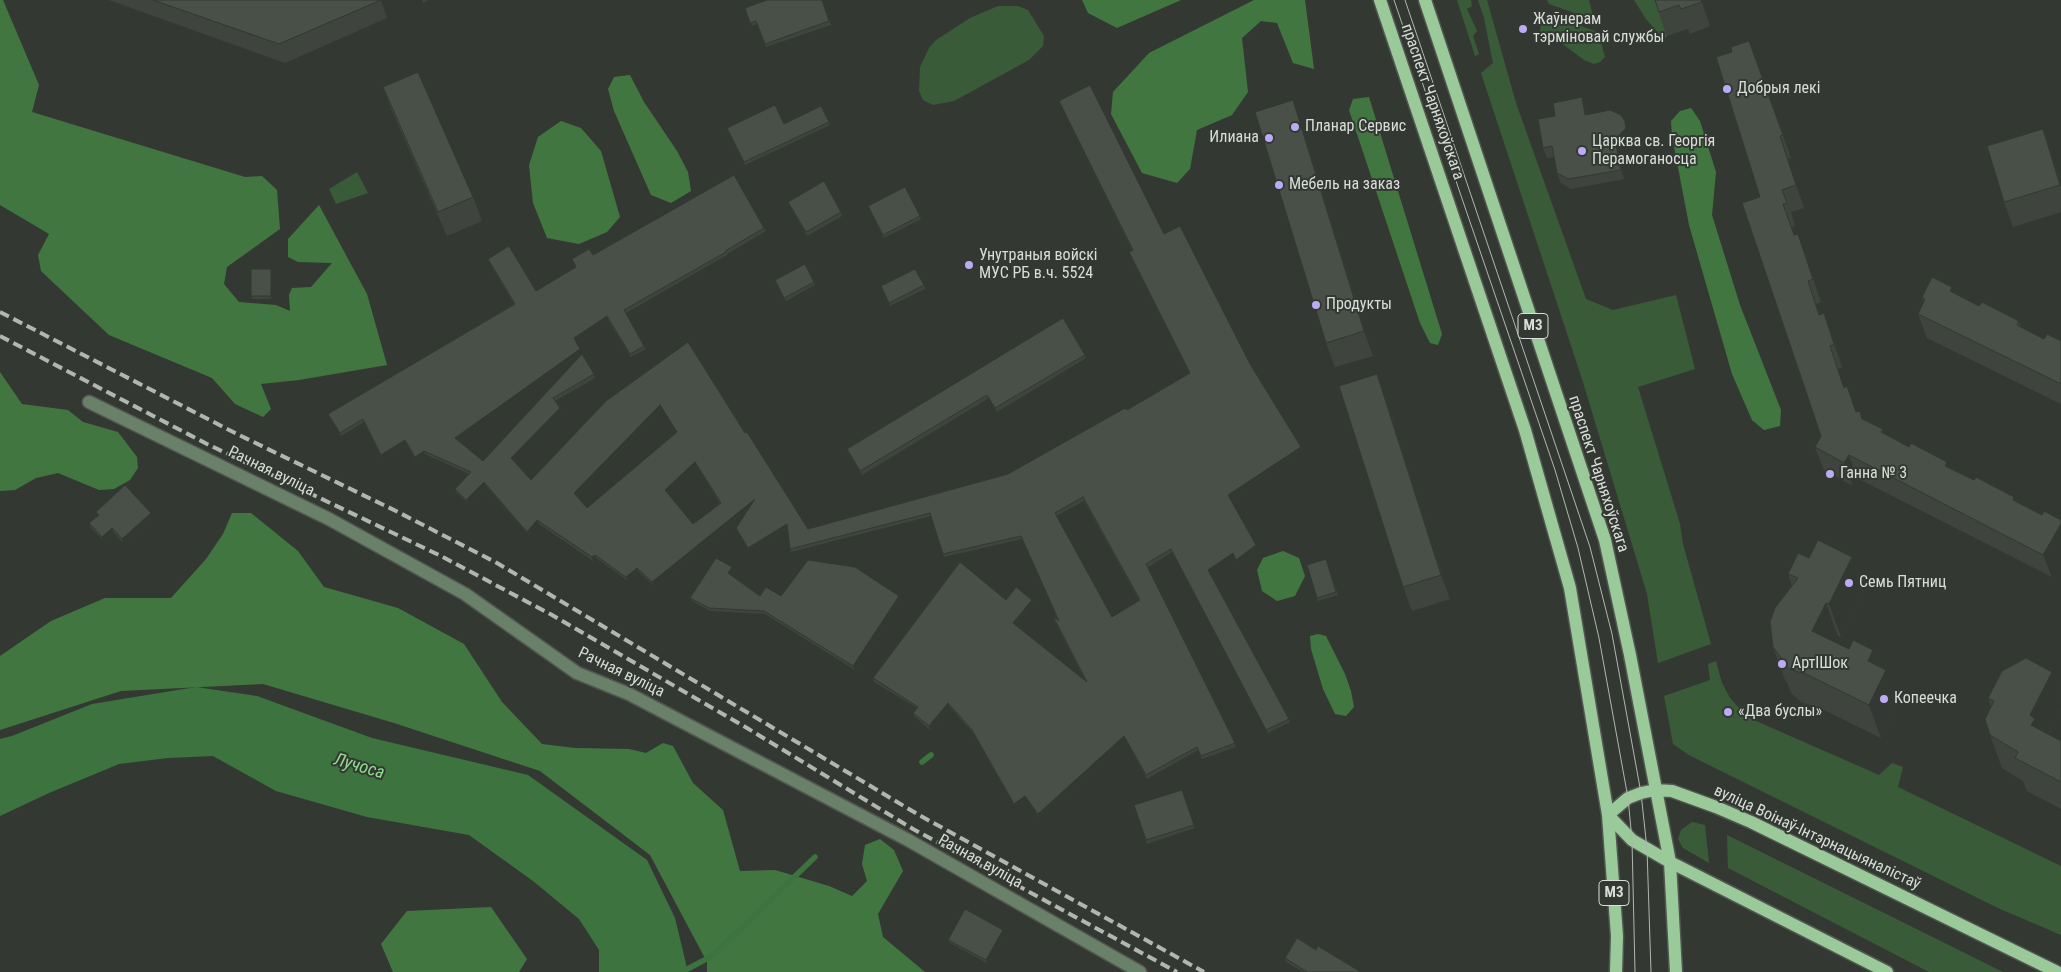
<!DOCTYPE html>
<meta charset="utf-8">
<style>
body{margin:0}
canvas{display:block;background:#333932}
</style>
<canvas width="2061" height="972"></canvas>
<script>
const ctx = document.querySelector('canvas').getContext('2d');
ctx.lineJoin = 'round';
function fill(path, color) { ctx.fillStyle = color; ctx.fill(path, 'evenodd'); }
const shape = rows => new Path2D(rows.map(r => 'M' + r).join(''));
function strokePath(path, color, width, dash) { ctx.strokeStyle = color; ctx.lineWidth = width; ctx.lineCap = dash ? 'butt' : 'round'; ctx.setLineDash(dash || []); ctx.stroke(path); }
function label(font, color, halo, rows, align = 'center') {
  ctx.font = font + ' "Roboto Condensed",sans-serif'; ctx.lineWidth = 4; ctx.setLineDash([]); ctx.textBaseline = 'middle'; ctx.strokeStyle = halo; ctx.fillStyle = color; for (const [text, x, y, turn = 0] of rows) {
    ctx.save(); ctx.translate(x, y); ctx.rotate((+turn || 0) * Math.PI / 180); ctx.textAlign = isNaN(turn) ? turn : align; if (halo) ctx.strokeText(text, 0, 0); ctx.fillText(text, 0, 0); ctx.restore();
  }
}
fill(shape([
 [1457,0,1471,0,1472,6,1467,9,1477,31,1473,36,1479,54,1475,56],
 [1478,0,1487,0,1516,103,1586,299,1613,310,1676,295,1695,369,1638,387,1680,524,1683,544,1711,644,1658,663,1647,594,1582,379,1481,73,1493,63,1484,18],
 [1547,0,1589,0,1594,20,1549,4],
 [1634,0,1655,0,1667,36,1664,40,1646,19],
 [998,6,1018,6,1028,10,1044,36,1043,46,1029,60,954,101,933,105,923,100,919,91,920,67,929,48,936,40,970,18],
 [1544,13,1598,32,1605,57,1600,62,1594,64,1584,60,1556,39,1539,34],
 [357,172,368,193,336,204,329,189],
 [1716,661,1722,683,1730,698,1747,717,1879,775,1892,763,1903,767,1898,787,2061,866,2061,935,1998,908,1719,770,1689,755,1673,744,1664,696,1710,680,1708,664],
 [1692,822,1705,825,1709,863,1683,848,1678,839,1681,830],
 [1727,835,2003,972,1929,972,1728,868]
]), '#395b38');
fill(shape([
 [0,0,3,0,39,85,32,112,245,177,262,176,277,190,280,229,227,267,224,284,239,302,276,305,290,311,289,295,292,288,311,287,332,263,298,262,288,257,288,239,319,205,367,294,387,365,299,380,261,384,271,409,263,417,235,404,212,378,109,335,41,271,38,255,49,234,0,205],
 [1082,0,1181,0,1117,28,1088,13],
 [1254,0,1305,0,1314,69,1293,63,1277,23,1261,21,1242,38,1248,92,1232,115,1197,130,1190,169,1177,183,1142,173,1111,114,1113,92,1149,53],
 [630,75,644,102,677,151,688,172,691,191,671,203,651,195,614,111,608,89,614,77],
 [1369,97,1442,334,1438,345,1430,343,1420,323,1349,110,1353,99],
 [1691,108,1700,121,1716,172,1712,215,1740,305,1781,410,1780,426,1764,430,1752,420,1732,374,1689,225,1672,136,1671,121,1680,111],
 [561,121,581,128,601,151,620,217,607,232,579,244,547,238,533,203,529,165,538,137],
 [0,372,22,404,68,410,83,422,118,432,137,457,138,468,130,480,114,489,99,490,58,473,36,478,15,490,0,491],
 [232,513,251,513,298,551,324,587,398,608,464,644,502,702,542,744,575,748,629,749,646,753,663,743,673,746,693,783,723,810,740,871,775,870,829,886,852,896,867,881,862,864,865,845,880,839,894,850,903,871,878,914,883,937,925,972,707,972,707,962,650,855,540,771,394,723,263,684,121,691,0,730,0,656,51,621,105,598,171,598,206,559,223,534],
 [1283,551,1299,558,1305,576,1295,596,1277,601,1262,591,1257,570,1263,558],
 [1318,634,1326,636,1345,674,1351,691,1354,707,1346,716,1335,714,1323,689,1311,649,1310,636],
 [491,907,527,959,519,972,393,972,381,944,407,911]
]), '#417641');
fill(shape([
 [196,687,257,696,372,738,528,775,647,860,675,918,688,972,599,972,599,950,579,919,533,881,469,835,367,817,276,791,213,756,168,758,119,764,49,793,0,816,0,739,12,736,92,704]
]), '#3d733e');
strokePath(shape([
 [922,762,931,755],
 [682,972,712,956,815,857]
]), '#3d733e', 5.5);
const minor = shape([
 [89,402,329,519,465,594,577,673,629,694,908,840,1140,972]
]);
const major = shape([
 [1380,0,1525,430,1570,588,1608,815,1617,936,1616,972],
 [1425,0,1605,540,1630,655,1670,862,1676,972],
 [1608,815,1628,798,1641,793,1655,790,1672,791,1716,807,1751,822,2057,972],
 [1608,815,1632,840,1670,862,1887,972]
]);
strokePath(minor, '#515750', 15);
strokePath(major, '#515750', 15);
strokePath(minor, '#6a8169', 12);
strokePath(major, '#9aca99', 12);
strokePath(shape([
 [1394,0,1555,470,1578,548,1599,638,1628,798,1632,840,1635,972],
 [1405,0,1590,547,1612,634,1641,793,1647,849,1651,972]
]), '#b1b6b1', 1);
strokePath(shape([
 [0,312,237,434,396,511,497,563,919,815,1204,972],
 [0,336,207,444,441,556,552,615,747,728,913,829,1177,972]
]), '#b1b6b1', 4, [10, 5]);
fill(shape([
 [109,0,381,0,387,18,285,63],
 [422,0,429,0,423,3],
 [822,0,831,25,766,47,757,24,752,26,745,8],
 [1655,0,1701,0,1710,26,1690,34,1688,29,1667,36],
 [1749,41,1791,158,1788,159,1804,208,1791,212,1795,226,1792,227,1794,235,1806,256,1821,302,1816,304,1820,315,1832,336,1842,367,1838,369,1844,388,1856,412,1863,419,1884,434,2042,515,2052,577,1857,478,1853,486,1824,470,1815,447,1821,436,1760,197,1732,52],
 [383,87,473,197,482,221,447,236,392,111],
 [1582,97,1585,107,1587,115,1629,131,1629,138,1619,149,1624,179,1571,189,1561,183,1557,173,1554,157,1547,158,1543,148,1555,116],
 [1059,101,1164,234,1250,364,1301,447,1302,450,1229,498,1257,549,1238,563,1234,557,1209,573,1290,722,1268,733,1172,552,1147,568,1236,747,1202,759,1198,750,1147,779,1126,740,1039,817,1027,799,1015,807,973,733,949,706,930,730,914,716,913,713,917,708,874,682,873,678,1006,600,1032,600,1033,603,1015,625,1086,682,1054,620,1053,616,1058,620,1022,539,944,557,931,516,791,552,790,549,787,528,749,551,736,528,749,508,653,585,638,571,627,580,596,558,593,561,539,524,529,535,485,485,468,503,456,492,455,489,469,474,425,454,416,460,406,443,382,458,364,422,341,436,330,417,328,414,514,304,489,262,488,259,536,291,576,267,572,259,593,255,764,228,766,231,727,254,727,255,626,313,646,349,631,357,608,320,575,341,581,352,457,440,483,461,582,354,595,378,555,401,560,408,561,411,513,460,531,480,688,342,745,433,808,529,1008,474,1127,410,1190,374,1130,255,1129,252,1132,250],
 [662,408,677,432,587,508,576,496],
 [697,465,720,504,693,524,667,493],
 [1084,501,1139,600,1112,617,1056,516],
 [829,122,830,125,745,165,727,128],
 [1302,124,1373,356,1335,367,1326,343],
 [2043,129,2052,153,2061,184,2061,212,2013,227,2004,202],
 [788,202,841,212,842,216,807,236],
 [868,206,920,216,921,219,884,238],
 [272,272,272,299,252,299,251,296],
 [775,280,814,282,815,285,786,301],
 [924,285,925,289,890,306,881,286],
 [1954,294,1979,306,2019,321,2021,327,2044,339,2061,341,2061,404,1927,338,1918,314,1924,302,1922,297],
 [1085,355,1086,358,997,412,989,398,862,475,848,452,847,449],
 [1386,399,1450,599,1412,611,1403,587],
 [96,512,152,516,123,543,113,532,103,540,90,527,89,523,98,515],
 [1852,557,1864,590,1841,637,1838,636,1835,642,1849,649,1873,650,1880,667,1898,703,1881,738,1820,708,1801,702,1791,693,1788,684,1785,680,1773,647,1792,586,1788,574,1809,558],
 [1326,559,1338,595,1318,601,1307,565],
 [732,567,733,570,730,575,760,596,900,599,855,670,765,614,710,611,692,601,690,598],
 [2052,672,2061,697,2061,710,2049,734,2061,741,2061,809,2027,791,2023,781,2002,768,1990,735,1991,707,1988,698],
 [1182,790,1195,828,1147,844,1134,805],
 [1004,933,987,963,950,943,948,940],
 [1316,950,1361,972,1303,972,1286,962,1285,958]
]), '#3f453e');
fill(shape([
 [1582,97,1585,107,1588,125,1585,115],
 [1293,100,1302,124,1373,356,1364,331],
 [1625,121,1629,131,1629,138,1619,149,1624,179,1621,170,1615,139],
 [2043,129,2052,153,2061,184,2061,188],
 [1780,136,1788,159,1804,208,1796,185],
 [1798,234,1806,256,1821,302,1813,279],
 [271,269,272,272,272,299,271,296],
 [1824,313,1832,336,1842,367,1834,344],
 [607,316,608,320,575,342,574,338],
 [580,349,581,352,456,441,455,438],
 [1377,374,1386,399,1450,599,1441,575],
 [660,405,662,408,575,497,574,493],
 [560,408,561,411,513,461,511,458],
 [405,440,406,443,382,458,381,455],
 [1301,447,1302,450,1229,498,1228,495],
 [424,451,425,454,416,460,415,457],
 [1849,455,1857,478,1853,486,1844,463],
 [695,462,697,465,666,494,665,490],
 [484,482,485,485,468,503,466,500],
 [755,499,756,502,653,585,652,582],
 [151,513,152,516,123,543,122,539],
 [537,520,539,524,529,535,527,532],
 [787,524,788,527,749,551,748,548],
 [2061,524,2061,561,2052,577,2043,555],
 [112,528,113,532,103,540,102,537],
 [1256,545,1257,549,1238,563,1236,560],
 [1233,553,1234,557,1209,574,1208,570],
 [595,555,596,558,593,561,592,557],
 [1852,557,1864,590,1841,637,1829,604],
 [732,567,733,570,729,577,728,573],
 [637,568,638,571,627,580,626,577],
 [899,596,900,599,855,670,853,666],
 [1032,600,1033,603,1014,626,1013,623],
 [1826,603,1838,636,1824,664,1812,631],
 [1873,650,1883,676,1886,670,1898,703,1881,738,1869,705,1868,661],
 [2052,672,2061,697,2061,710,2044,743,2031,725,2030,715],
 [948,703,949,706,930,730,929,726],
 [1124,736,1126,740,1039,817,1038,814],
 [1025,796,1027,799,1015,807,1014,804],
 [1003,930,1004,933,987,963,986,960]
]), '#333832');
const building = shape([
 [153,0,381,0,279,44,153,0],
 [767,0,822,0,829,21,765,44,756,21,750,23,745,8,767,0],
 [1655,0,1701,0,1702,2,1681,9,1679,5,1659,12,1655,0],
 [1749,41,1783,135,1780,136,1796,185,1782,190,1787,203,1783,204,1794,235,1798,234,1813,279,1808,281,1819,315,1824,313,1834,344,1830,346,1844,388,1847,386,1856,412,1860,411,1862,419,1883,429,1881,432,1909,447,1911,443,1947,462,1945,466,1974,480,1976,477,2014,497,2013,500,2042,515,2044,511,2061,520,2061,524,2043,555,1849,455,1844,463,1815,447,1821,436,1742,203,1760,197,1716,57,1732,52,1731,47,1749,41],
 [418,72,473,197,438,212,383,87,418,72],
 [1090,85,1164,234,1180,226,1250,364,1301,447,1228,495,1256,545,1236,560,1233,553,1208,570,1289,719,1266,730,1171,549,1146,564,1235,743,1201,756,1197,747,1146,775,1124,736,1038,814,1025,796,1014,804,972,730,948,703,929,726,913,713,918,707,873,678,960,562,1006,600,1016,587,1032,600,1013,623,1087,682,1053,616,1059,621,1021,536,943,554,930,513,790,549,787,524,748,548,736,528,755,499,652,582,637,568,626,577,595,555,592,557,537,520,527,532,484,482,466,500,455,489,471,472,424,451,415,457,405,440,381,455,363,419,340,433,328,414,515,304,488,259,509,246,536,291,576,267,572,259,589,249,593,255,734,175,764,228,725,251,726,252,624,310,644,346,630,354,607,316,574,338,580,349,455,438,483,461,582,354,594,374,553,398,560,408,511,458,531,480,606,401,688,342,745,433,747,432,808,529,1008,474,1125,408,1127,410,1190,373,1129,252,1133,250,1059,101,1090,85],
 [660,405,677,432,587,508,574,493,660,405],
 [695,462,721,503,693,524,665,490,695,462],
 [1083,497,1140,600,1112,617,1055,513,1083,497],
 [1582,97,1585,115,1610,110,1621,115,1625,121,1626,128,1615,139,1621,170,1568,179,1557,173,1552,146,1543,148,1538,119,1555,116,1553,103,1582,97],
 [1293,100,1364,331,1326,343,1255,112,1293,100],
 [775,105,784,124,821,106,829,122,744,162,727,128,775,105],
 [2043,129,2060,185,2004,202,1987,146,2043,129],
 [824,181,841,212,806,232,788,202,824,181],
 [905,187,920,216,883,235,868,206,905,187],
 [805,264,814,282,784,298,775,280,805,264],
 [251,269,271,269,271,296,251,296,251,269],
 [915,269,924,285,889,303,881,286,915,269],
 [1932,277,1952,287,1950,291,1979,306,1982,302,2019,321,2017,325,2044,339,2047,334,2061,341,2061,384,1918,314,1925,299,1922,297,1932,277],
 [1063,318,1085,355,995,408,987,395,860,471,847,449,1063,318],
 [1377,374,1441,575,1403,587,1339,386,1377,374],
 [125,485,151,513,122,539,112,528,102,537,89,523,99,515,96,512,125,485],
 [1818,540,1852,557,1829,604,1826,603,1812,631,1849,649,1853,640,1873,650,1868,661,1886,670,1869,705,1808,675,1789,669,1779,660,1781,658,1773,647,1770,622,1775,608,1798,578,1788,574,1798,553,1809,558,1818,540],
 [716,558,732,567,728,573,760,596,766,587,781,596,808,560,855,567,899,596,853,666,764,611,709,608,690,598,716,558],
 [1326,559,1336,592,1317,598,1307,565,1326,559],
 [2026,658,2052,672,2030,715,2035,719,2031,725,2061,741,2061,782,2015,758,2018,752,1990,735,1985,719,1994,701,1988,698,2002,671,2026,658],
 [1182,790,1194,825,1146,840,1134,805,1182,790],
 [965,909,1003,930,986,960,948,940,965,909],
 [1297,938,1316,950,1318,946,1361,972,1307,972,1285,958,1297,938]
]);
fill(building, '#495048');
strokePath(building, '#333832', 1);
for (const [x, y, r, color] of [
 [1523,29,5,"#bbaaf6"],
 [1727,89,5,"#bbaaf6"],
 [1295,127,5,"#bbaaf6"],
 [1269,138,5,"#bbaaf6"],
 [1582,151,5,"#bbaaf6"],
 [1279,185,5,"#bbaaf6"],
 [969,265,5,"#bbaaf6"],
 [1316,305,5,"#bbaaf6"],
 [1830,474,5,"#bbaaf6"],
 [1849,583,5,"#bbaaf6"],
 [1782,664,5,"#bbaaf6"],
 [1884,699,5,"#bbaaf6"],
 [1728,712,5,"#bbaaf6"]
]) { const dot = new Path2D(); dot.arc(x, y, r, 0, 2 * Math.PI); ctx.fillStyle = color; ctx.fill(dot); strokePath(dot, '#333932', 2); }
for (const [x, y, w] of [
 [1533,326,30],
 [1614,893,30]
]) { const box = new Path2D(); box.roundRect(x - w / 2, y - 12.5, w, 25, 4); ctx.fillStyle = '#333932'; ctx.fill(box); strokePath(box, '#dadeda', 1); }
label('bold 15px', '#dadeda', null, [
 ["М3",1533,326],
 ["М3",1614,893]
]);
label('16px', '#dadeda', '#333932', [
 ["Жаўнерам",1533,20],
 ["тэрміновай службы",1533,38],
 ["Добрыя лекі",1737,89],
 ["Планар Сервис",1305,127],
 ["Илиана",1259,138,"right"],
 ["Царква св. Георгія",1592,142],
 ["Перамоганосца",1592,160],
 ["Мебель на заказ",1289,185],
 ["Унутраныя войскі",979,256],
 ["МУС РБ в.ч. 5524",979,274],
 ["Продукты",1326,305],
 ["Ганна № 3",1840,474],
 ["Семь Пятниц",1859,583],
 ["АртIШок",1792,664],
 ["Копеечка",1894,699],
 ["«Два буслы»",1738,712]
], 'left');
label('16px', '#dadeda', '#333932', [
 ["праспект Чарняхоўскага",1432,102,71],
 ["Рачная вуліца",271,472,26],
 ["праспект Чарняхоўскага",1598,474,72],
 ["Рачная вуліца",621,673,26],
 ["вуліца Воінаў-Інтэрнацыяналістаў",1817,838,25],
 ["Рачная вуліца",980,862,29]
]);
label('italic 18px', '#90dc8f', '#333932', [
 ["Лучоса",359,767,16]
]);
</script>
